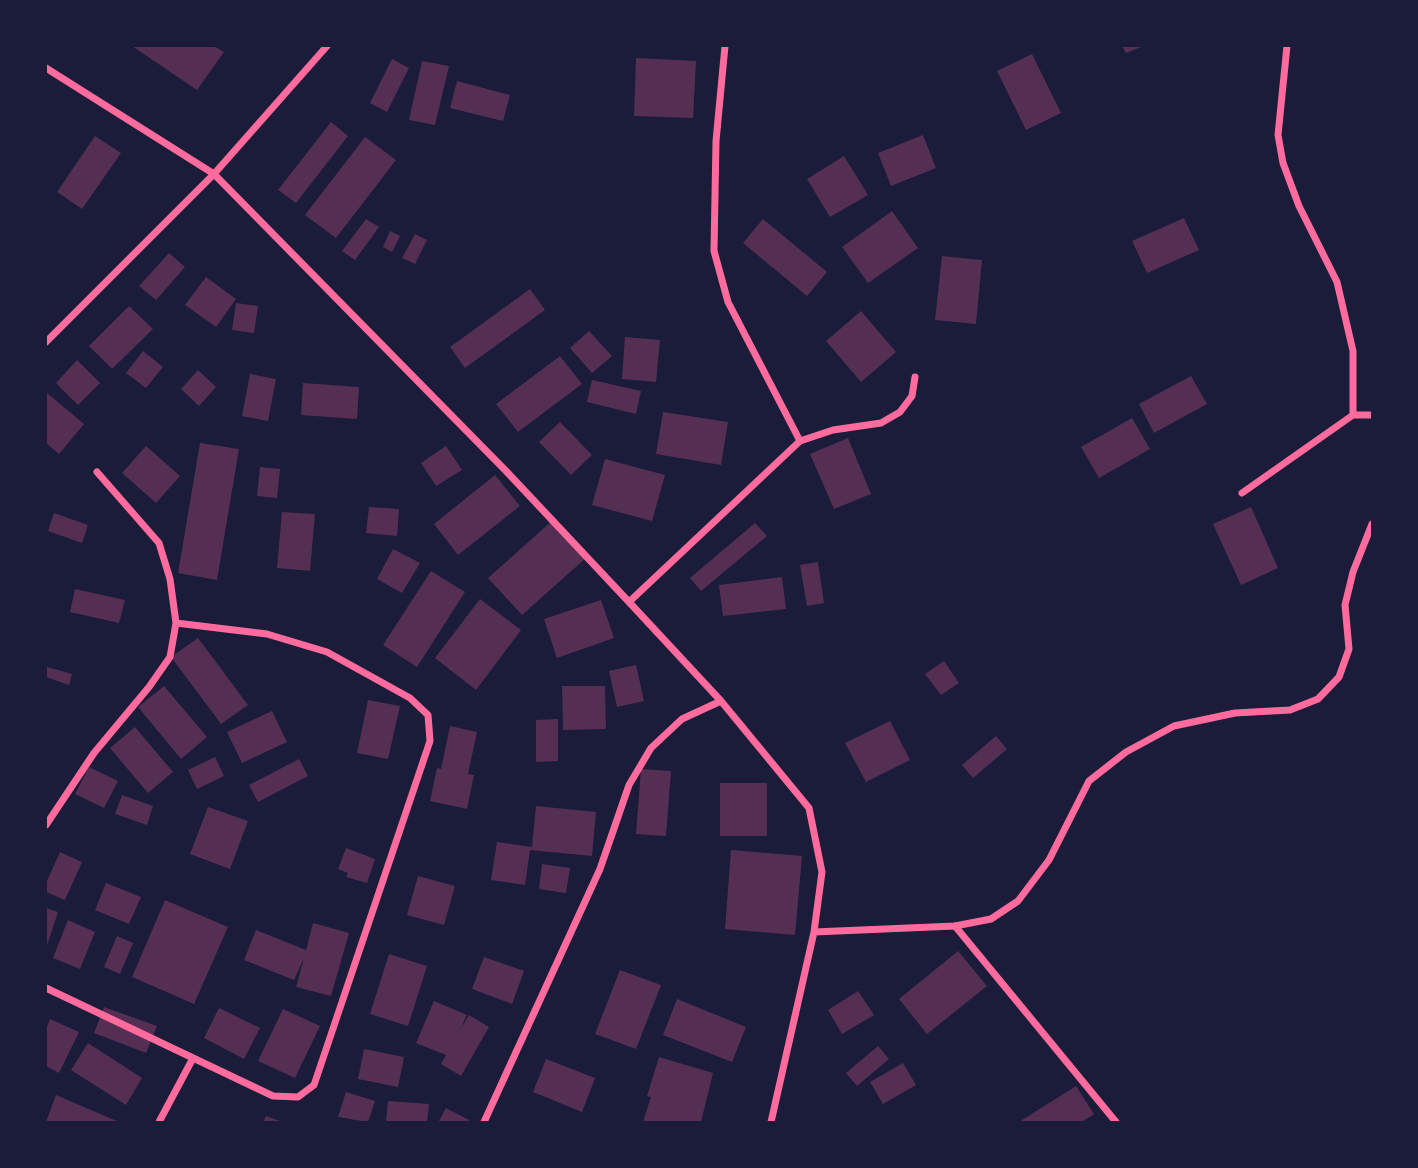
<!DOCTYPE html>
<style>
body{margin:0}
#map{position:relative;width:1418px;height:1168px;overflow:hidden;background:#1b1b3a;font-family:Montserrat,sans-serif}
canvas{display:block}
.frame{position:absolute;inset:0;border:47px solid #1b1b3a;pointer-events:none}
</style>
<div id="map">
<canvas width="1418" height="1168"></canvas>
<div class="frame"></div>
</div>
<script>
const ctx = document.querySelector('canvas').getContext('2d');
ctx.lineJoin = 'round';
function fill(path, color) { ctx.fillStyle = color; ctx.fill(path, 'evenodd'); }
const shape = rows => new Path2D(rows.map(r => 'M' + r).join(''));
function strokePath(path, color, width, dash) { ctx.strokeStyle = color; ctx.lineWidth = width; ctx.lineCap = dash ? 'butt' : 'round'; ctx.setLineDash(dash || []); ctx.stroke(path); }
fill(shape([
 [132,46,214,46,224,52,197,90],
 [1122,46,1144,46,1126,53],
 [1032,54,1061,113,1026,130,997,71],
 [636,58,696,61,693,118,634,116],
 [392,59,409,68,387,112,370,103],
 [422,61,449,66,435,125,409,120],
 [457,81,510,95,503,121,450,108],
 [331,122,348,136,296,203,278,190],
 [923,135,936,168,891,186,878,153],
 [95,136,121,153,82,209,57,192],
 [365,137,396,160,336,238,305,215],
 [844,156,868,195,830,217,807,179],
 [892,211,918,248,868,283,842,247],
 [1184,218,1199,250,1147,273,1132,241],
 [366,219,379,227,355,260,342,251],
 [763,219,827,272,807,296,743,243],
 [390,231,400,236,392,252,383,247],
 [415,234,427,240,415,264,402,258],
 [169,253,185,267,156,300,139,286],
 [942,256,982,260,976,324,935,320],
 [206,277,236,299,216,327,185,305],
 [530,289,545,310,465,368,450,347],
 [236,303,258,306,254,333,232,330],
 [129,306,153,329,112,369,89,346],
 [861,311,896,352,861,382,826,341],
 [589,331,612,356,592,373,570,348],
 [625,337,660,340,656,382,622,379],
 [143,351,163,367,146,388,126,373],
 [560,356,582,384,518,432,496,404],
 [77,360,100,383,78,405,56,383],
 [198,370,216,387,199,406,181,389],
 [250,374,276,379,268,421,242,416],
 [1191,376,1207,404,1154,433,1139,404],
 [592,380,641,391,636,414,587,402],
 [303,383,359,387,357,419,301,415],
 [46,392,84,424,59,454,46,443],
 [663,412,728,422,721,465,656,454],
 [1132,418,1150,449,1099,478,1081,447],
 [560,422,592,455,571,475,539,442],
 [848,438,871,494,834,509,810,454],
 [200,443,239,449,217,580,178,573],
 [146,446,180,476,156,503,122,473],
 [446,446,462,470,436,486,421,463],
 [605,459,665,475,652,521,592,505],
 [260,467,280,469,277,498,257,496],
 [495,475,520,506,458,555,434,524],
 [369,507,399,509,397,536,366,533],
 [1251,507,1278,568,1241,585,1213,524],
 [282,512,315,514,310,571,277,568],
 [54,513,88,525,82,543,48,531],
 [553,520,587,557,522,615,488,578],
 [755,523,767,536,701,591,690,578],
 [393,549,420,563,402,593,377,579],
 [818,562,824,603,807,606,800,565],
 [431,571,465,592,417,667,383,645],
 [782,577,786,609,723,616,719,585],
 [75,589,125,600,119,623,70,612],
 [480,599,521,630,476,690,435,658],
 [601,600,614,638,557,658,544,619],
 [198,638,248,705,221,724,171,657],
 [944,661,959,683,941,695,925,674],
 [636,665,644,701,617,707,609,671],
 [47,667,72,674,69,685,46,677],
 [164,686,207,737,181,759,138,707],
 [562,686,605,686,606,729,563,730],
 [368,700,400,706,388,759,357,753],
 [272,711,287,742,242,763,227,732],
 [558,719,558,761,536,762,536,720],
 [890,721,910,760,866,782,845,743],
 [450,726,477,732,468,774,474,775,467,809,430,801,437,768,441,769],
 [135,727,173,772,148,793,110,748],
 [996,736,1007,749,973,778,962,765],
 [215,757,224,776,197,789,188,770],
 [299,759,308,776,258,802,249,785],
 [89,767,118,781,104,808,75,794],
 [641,769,671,771,666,836,636,834],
 [720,783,767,783,767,836,720,836],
 [122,795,153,806,147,825,115,814],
 [536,806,596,812,592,856,530,850,525,885,491,880,497,842,532,847],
 [208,807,248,821,230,869,190,854],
 [346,848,375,859,367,883,346,877,348,873,338,869],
 [731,850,802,856,795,935,725,929],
 [60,852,82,862,65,900,46,892,46,883],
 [542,864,570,868,566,893,539,889],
 [418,876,455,886,444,925,407,915],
 [106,883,141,897,129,924,95,910],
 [165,900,228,927,194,1004,132,977],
 [46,908,58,912,46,948],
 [68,920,95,932,80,969,53,958],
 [313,923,349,933,331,996,296,987,304,958,294,980,244,960,256,930,306,950],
 [117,936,133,943,120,974,104,967],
 [958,951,987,986,927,1034,899,999],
 [389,954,427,966,408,1026,370,1014],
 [484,957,524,971,512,1004,472,989],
 [620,970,661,985,636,1049,595,1034],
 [858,991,874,1015,842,1034,828,1010],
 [677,999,746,1027,732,1062,663,1035],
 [434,1001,467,1015,460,1030,469,1015,489,1027,461,1076,441,1064,446,1055,416,1043],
 [104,1007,157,1026,146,1053,94,1033],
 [219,1008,260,1028,244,1059,204,1038],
 [283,1009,320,1026,295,1078,258,1061],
 [50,1019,79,1032,59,1073,46,1066,46,1029],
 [88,1043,142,1078,126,1105,71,1070],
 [878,1046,889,1059,857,1086,846,1073],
 [364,1049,404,1057,398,1087,358,1079],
 [659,1057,713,1073,701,1122,643,1122,651,1097,647,1096],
 [546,1059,595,1078,582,1112,533,1092],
 [903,1063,916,1085,883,1104,870,1082],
 [1076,1086,1094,1114,1082,1122,1019,1122],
 [346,1092,375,1101,368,1122,338,1117],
 [56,1095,119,1122,46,1122],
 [388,1101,429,1104,427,1122,386,1122],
 [446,1108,469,1120,468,1122,439,1121],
 [266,1116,283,1122,263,1122]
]), '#542f53');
strokePath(shape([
 [725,46,716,141,714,251,728,302,800,441],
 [1287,46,1278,135,1283,163,1299,206,1337,282,1353,351,1353,415],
 [46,68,214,174,507,472,629,602,721,701,809,808,822,872,814,932,771,1122],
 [46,342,214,174,327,46],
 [1242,493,1353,415,1372,415],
 [629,602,800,441,833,430,881,423,900,412,912,396,915,377],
 [46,825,94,753,149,687,170,657,176,623,170,579,159,543,97,472],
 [955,926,1116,1122],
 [814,932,955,926,991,919,1018,901,1049,860,1089,781,1126,752,1174,726,1235,713,1290,710,1318,699,1339,677,1349,649,1345,605,1353,572,1372,524],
 [46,988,273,1096,298,1097,314,1085,430,741,428,715,410,698,327,652,267,634,176,623],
 [159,1122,192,1060],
 [484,1122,600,869,629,785,651,748,682,719,721,701]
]), '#ff6b9d', 7);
</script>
